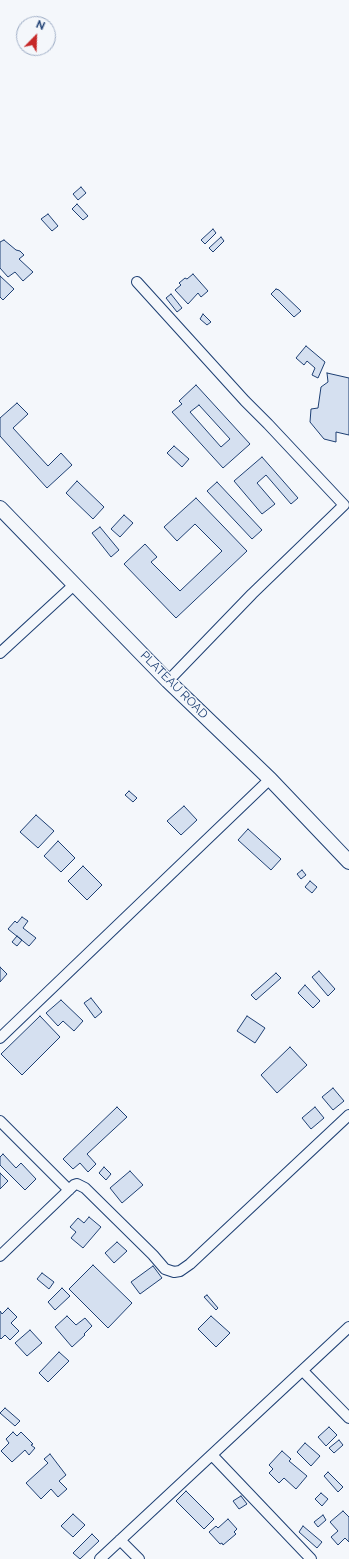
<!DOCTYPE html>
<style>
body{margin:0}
#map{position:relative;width:349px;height:1559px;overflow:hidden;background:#f4f7fb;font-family:Raleway,sans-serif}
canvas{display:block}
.north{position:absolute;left:16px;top:16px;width:40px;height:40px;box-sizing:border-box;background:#f4f7fb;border:1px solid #9eadc5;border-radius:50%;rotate:23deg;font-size:11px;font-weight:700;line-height:16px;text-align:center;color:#1d3f73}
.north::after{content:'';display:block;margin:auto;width:14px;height:18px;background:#c62828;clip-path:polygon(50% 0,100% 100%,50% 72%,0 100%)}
</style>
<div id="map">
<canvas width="349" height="1559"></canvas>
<div class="north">N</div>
</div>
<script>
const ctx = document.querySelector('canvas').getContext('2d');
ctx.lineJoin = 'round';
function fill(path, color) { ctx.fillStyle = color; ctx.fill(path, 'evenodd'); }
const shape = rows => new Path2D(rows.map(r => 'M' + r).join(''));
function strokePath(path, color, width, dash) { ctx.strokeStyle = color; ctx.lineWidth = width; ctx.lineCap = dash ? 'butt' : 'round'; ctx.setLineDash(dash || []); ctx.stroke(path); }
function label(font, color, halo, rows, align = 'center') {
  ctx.font = font + ' Raleway,sans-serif'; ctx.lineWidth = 3; ctx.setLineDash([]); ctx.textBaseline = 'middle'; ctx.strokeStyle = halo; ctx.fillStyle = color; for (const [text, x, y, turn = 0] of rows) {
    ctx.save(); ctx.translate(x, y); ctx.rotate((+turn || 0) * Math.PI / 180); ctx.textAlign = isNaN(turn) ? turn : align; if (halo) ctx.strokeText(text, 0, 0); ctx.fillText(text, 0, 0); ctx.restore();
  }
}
const building = shape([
 [81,187,86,193,78,200,73,194,81,187],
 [77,204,88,216,83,220,72,209,77,204],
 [48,214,58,226,52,231,41,219,48,214],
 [213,229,216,233,205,244,201,240,213,229],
 [221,237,224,241,213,252,209,248,221,237],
 [4,240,16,250,20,251,24,255,19,259,33,272,23,281,15,272,8,277,0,268,0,242,4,240],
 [193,274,208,291,201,297,198,293,188,304,175,290,181,285,179,283,185,278,187,279,193,274],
 [0,276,14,289,3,300,0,297,0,276],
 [276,289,279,290,301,311,294,317,271,294,276,289],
 [171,294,182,308,177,312,166,298,171,294],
 [203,314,211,322,207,325,200,319,203,314],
 [306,346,325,362,318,378,312,375,315,368,307,361,304,365,296,358,306,346],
 [327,373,349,378,349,435,336,432,336,442,324,439,310,422,311,409,318,408,321,387,328,382,327,373],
 [196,385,250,444,223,468,172,412,182,404,179,401,196,385],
 [199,405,230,439,221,447,190,412,199,405],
 [17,403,28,414,13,428,48,466,61,453,72,465,47,488,0,436,0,418,17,403],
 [174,446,189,459,182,467,167,453,174,446],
 [262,457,298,498,291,504,266,475,257,483,275,504,262,514,234,481,262,457],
 [77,481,104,507,93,519,66,493,77,481],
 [217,482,262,530,252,539,207,491,217,482],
 [196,498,247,551,176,618,124,564,145,544,157,557,151,562,180,591,222,551,195,524,177,541,164,527,196,498],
 [124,515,133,523,120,537,111,529,124,515],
 [100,527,119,550,111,557,92,533,100,527],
 [129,791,137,798,133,802,125,795,129,791],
 [184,806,197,820,181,835,167,821,184,806],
 [36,815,54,831,38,848,20,832,36,815],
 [248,829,281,859,271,870,238,840,248,829],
 [58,841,75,858,61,872,44,856,58,841],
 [83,866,102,885,87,900,68,881,83,866],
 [302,870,306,875,301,879,297,874,302,870],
 [310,881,317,887,312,893,305,887,310,881],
 [22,917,28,921,23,928,36,938,29,946,8,929,15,921,17,923,22,917],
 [17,936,22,940,17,946,12,942,17,936],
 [0,967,7,974,0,982,0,967],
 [319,971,335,989,328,996,312,977,319,971],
 [276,973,281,978,256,1000,251,995,276,973],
 [305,985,320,1001,313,1008,298,993,305,985],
 [91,998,102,1012,95,1018,84,1003,91,998],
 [61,1000,83,1021,74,1031,63,1021,58,1026,46,1013,61,1000],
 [40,1016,60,1037,22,1075,1,1054,40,1016],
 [247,1016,265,1028,255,1043,237,1031,247,1016],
 [290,1047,307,1065,277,1093,261,1075,290,1047],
 [333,1088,344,1101,333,1110,322,1097,333,1088],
 [117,1107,127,1117,87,1154,96,1164,88,1172,80,1163,73,1169,63,1159,117,1107],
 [315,1107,324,1118,311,1129,302,1118,315,1107],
 [3,1154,16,1168,21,1163,36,1179,25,1190,0,1165,0,1157,3,1154],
 [104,1167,111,1174,106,1180,99,1173,104,1167],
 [130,1171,143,1185,122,1203,110,1188,130,1171],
 [0,1173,8,1181,0,1189,0,1173],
 [89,1217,101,1227,83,1248,71,1238,76,1232,70,1227,78,1218,84,1223,89,1217],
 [117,1242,127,1251,114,1263,105,1253,117,1242],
 [93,1265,132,1303,108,1328,69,1289,93,1265],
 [153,1266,162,1278,140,1294,131,1282,153,1266],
 [42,1273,54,1282,49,1289,37,1279,42,1273],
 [62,1288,70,1296,55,1310,48,1302,62,1288],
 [207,1295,218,1308,216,1310,204,1297,207,1295],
 [8,1308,17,1317,11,1323,19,1331,10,1340,5,1335,1,1339,0,1338,0,1311,2,1314,8,1308],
 [67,1316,76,1325,85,1318,92,1326,84,1334,85,1335,72,1347,55,1327,67,1316],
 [211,1316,230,1333,216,1347,198,1329,211,1316],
 [30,1330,42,1343,27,1356,15,1343,30,1330],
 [59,1352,69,1361,48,1382,39,1373,59,1352],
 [5,1408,20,1421,15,1426,0,1413,5,1408],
 [329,1427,337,1435,326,1446,318,1437,329,1427],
 [13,1432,17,1436,21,1432,33,1444,31,1445,35,1448,29,1455,25,1450,12,1462,1,1451,9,1443,6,1439,13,1432],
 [339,1440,343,1445,334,1453,329,1448,339,1440],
 [305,1443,320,1456,311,1466,297,1452,305,1443],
 [282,1451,291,1459,289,1461,307,1476,296,1489,284,1478,279,1483,269,1473,273,1469,269,1465,282,1451],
 [50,1454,66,1475,59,1481,67,1489,58,1497,51,1489,41,1499,26,1483,48,1463,44,1459,50,1454],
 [328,1472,343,1487,338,1492,324,1476,328,1472],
 [186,1491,214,1519,204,1529,176,1501,186,1491],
 [321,1493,328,1499,322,1506,315,1499,321,1493],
 [241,1496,247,1504,239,1509,233,1501,241,1496],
 [343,1511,349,1517,349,1542,345,1538,338,1545,331,1537,338,1531,330,1522,343,1511],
 [73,1514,85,1525,73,1537,61,1526,73,1514],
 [323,1515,326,1520,318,1527,314,1522,323,1515],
 [228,1519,237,1529,234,1532,236,1534,223,1545,222,1543,220,1544,209,1532,216,1526,218,1528,228,1519],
 [303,1526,322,1542,317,1548,299,1532,303,1526],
 [92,1534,99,1541,80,1559,73,1553,92,1534]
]);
fill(building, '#d5e0f0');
strokePath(building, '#1d3f73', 1);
const street = shape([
 [137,282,245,401,268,424,344,505,252,594,168,681],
 [0,653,75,584],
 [0,1038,270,779],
 [0,1121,69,1190],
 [0,1256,74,1185,77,1184,85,1188,153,1255,165,1269,174,1272,180,1271,190,1264,349,1115],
 [303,1371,349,1418],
 [212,1455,311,1559],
 [120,1540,139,1559],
 [100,1559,349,1327]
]);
const secondary = shape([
 [0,508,168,681,270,779,349,862]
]);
strokePath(street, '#1d3f73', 12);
strokePath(secondary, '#1d3f73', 16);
strokePath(street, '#f4f7fb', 10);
strokePath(secondary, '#f4f7fb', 14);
label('12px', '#1d3f73', '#f4f7fb', [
 ["PLATEAU ROAD",174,685,45]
]);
</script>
